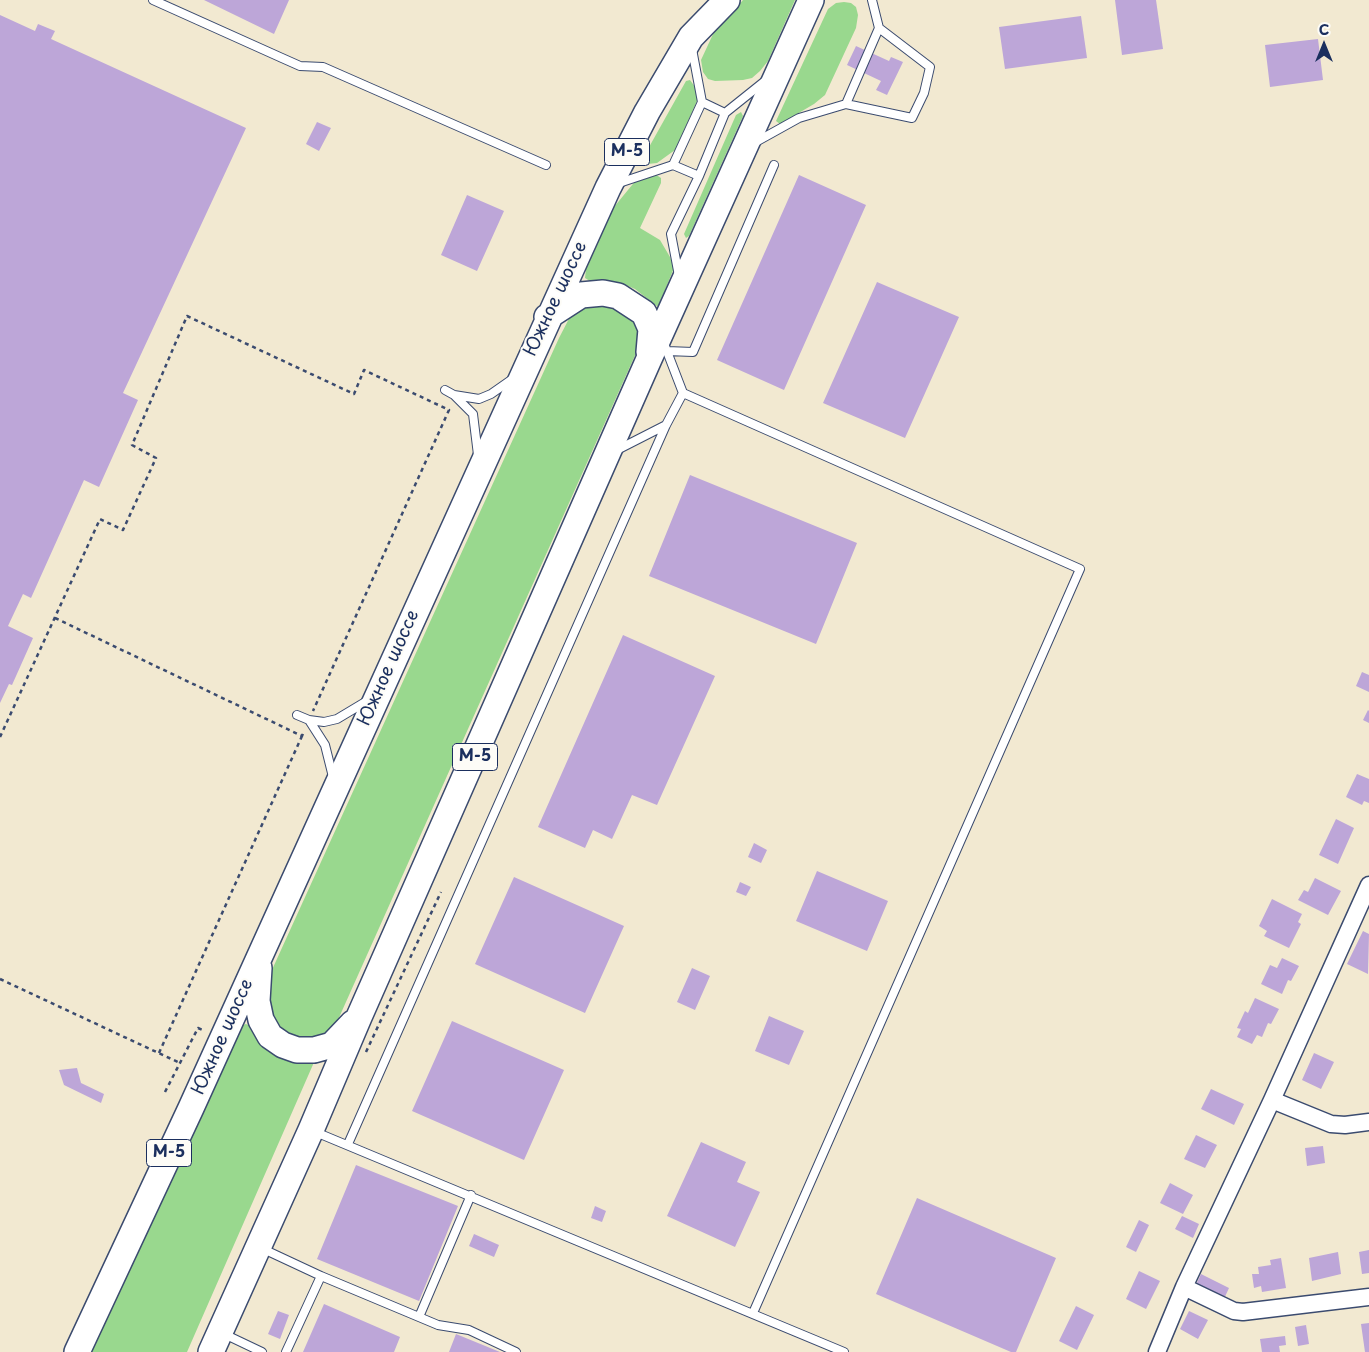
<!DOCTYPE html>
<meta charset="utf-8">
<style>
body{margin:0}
#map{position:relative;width:1369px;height:1352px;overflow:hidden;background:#f2e9d1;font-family:"Playpen Sans",sans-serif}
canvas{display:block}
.north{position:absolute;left:1299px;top:20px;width:50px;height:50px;-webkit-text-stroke:4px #fdfcf7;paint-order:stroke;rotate:0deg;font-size:14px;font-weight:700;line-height:20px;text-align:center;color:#1b2f5e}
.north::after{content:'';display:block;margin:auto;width:18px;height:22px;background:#1b2f5e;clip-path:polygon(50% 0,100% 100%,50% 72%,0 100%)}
</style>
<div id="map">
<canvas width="1369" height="1352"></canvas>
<div class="north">С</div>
</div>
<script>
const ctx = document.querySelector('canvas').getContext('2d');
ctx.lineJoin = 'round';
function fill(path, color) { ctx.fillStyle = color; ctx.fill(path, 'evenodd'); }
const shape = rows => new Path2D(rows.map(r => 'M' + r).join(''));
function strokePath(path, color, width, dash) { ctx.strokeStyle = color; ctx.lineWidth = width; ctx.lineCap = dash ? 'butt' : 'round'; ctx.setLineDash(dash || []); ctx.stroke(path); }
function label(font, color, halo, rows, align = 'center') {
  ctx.font = font + ' "Playpen Sans",sans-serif'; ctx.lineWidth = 4; ctx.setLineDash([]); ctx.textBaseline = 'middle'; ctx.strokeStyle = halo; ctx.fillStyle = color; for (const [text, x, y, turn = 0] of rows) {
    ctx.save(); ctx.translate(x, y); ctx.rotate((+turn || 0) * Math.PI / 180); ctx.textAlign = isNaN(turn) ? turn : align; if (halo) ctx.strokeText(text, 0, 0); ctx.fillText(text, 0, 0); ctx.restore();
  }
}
fill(shape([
 [743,0,795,0,768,61,760,71,752,78,743,80,715,81,708,79,703,72,701,60,714,32],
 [844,2,851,3,856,7,858,15,856,28,825,95,814,104,780,124,776,121,828,9,836,3],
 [690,80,698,91,698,99,675,150,657,163,639,165,686,81],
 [741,112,743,116,689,236,686,238,684,234,736,115],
 [655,174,661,178,661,183,640,228,660,240,670,257,674,268,658,307,635,289,623,284,593,283,585,278,586,269,614,207,637,179],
 [619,298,645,333,333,1031,322,1039,299,1042,270,1022,266,983,559,338,573,311,582,302],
 [246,1024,315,1060,187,1352,91,1352,240,1026]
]), '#99d88e');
fill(shape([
 [204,0,289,0,274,34],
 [1115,0,1156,0,1163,49,1122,55],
 [0,15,35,31,38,24,55,31,51,39,246,128,123,393,138,400,99,487,84,480,31,598,23,594,8,626,33,638,12,685,9,684,0,703],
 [1081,16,1087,58,1005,69,999,27],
 [1318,39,1323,80,1270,87,1265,45],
 [856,46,889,61,891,57,903,62,887,95,876,90,881,81,847,65],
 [317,122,331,128,319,151,306,144],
 [799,175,866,205,784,390,717,360],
 [467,195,504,211,477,271,441,255],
 [877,282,959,317,905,438,823,403],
 [690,475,857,543,816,644,649,576],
 [623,635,715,676,657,805,632,795,612,839,593,830,585,848,538,827],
 [1362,672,1369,675,1369,692,1356,686],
 [1368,710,1369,711,1369,723,1363,720],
 [1357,774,1369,779,1369,803,1364,801,1362,805,1346,797],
 [1336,819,1354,828,1338,864,1319,855],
 [754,843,767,850,761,863,748,857],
 [817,871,888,901,867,951,796,921],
 [514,877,624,926,585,1013,475,964],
 [1315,878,1341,891,1328,915,1298,900,1304,890,1308,892],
 [740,882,751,887,746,896,736,892],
 [1272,899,1302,914,1298,922,1301,924,1289,948,1264,936,1267,931,1259,926],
 [1363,931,1369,934,1368,974,1347,964],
 [1282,958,1299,966,1291,981,1288,980,1282,994,1261,984,1270,965,1277,968],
 [692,968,710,976,695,1010,677,1002],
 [1255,998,1279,1009,1271,1024,1268,1023,1262,1037,1257,1035,1252,1044,1237,1037,1241,1029,1237,1028,1245,1011,1248,1013],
 [769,1016,804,1031,789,1065,755,1051],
 [452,1021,564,1070,524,1160,412,1111],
 [1314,1053,1334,1062,1321,1089,1302,1080],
 [77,1068,81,1083,104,1094,101,1103,64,1085,59,1070],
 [1211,1089,1244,1104,1234,1125,1201,1109],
 [1196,1135,1217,1145,1205,1168,1184,1159],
 [701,1142,746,1162,737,1182,760,1192,735,1247,667,1216],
 [1323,1146,1325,1163,1307,1166,1305,1148],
 [356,1165,458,1206,419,1301,317,1259],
 [1170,1183,1193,1195,1183,1214,1160,1203],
 [917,1198,1056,1258,1016,1352,1011,1352,876,1294],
 [595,1206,606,1211,602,1222,591,1218],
 [1182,1216,1199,1224,1193,1238,1175,1229],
 [1139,1220,1149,1225,1136,1252,1126,1247],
 [474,1234,499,1245,494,1257,469,1246],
 [1369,1250,1369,1273,1362,1274,1359,1252],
 [1338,1252,1341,1274,1312,1281,1309,1258],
 [1281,1258,1286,1288,1262,1292,1261,1286,1254,1288,1252,1274,1259,1274,1258,1267,1271,1265,1270,1260],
 [1139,1271,1160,1281,1146,1309,1126,1299],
 [1201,1274,1229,1288,1223,1301,1195,1287],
 [324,1304,400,1337,394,1352,303,1352],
 [1076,1306,1094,1315,1077,1350,1059,1341],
 [278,1311,289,1315,280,1339,268,1334],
 [1189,1311,1208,1320,1198,1339,1180,1329],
 [1369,1323,1369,1352,1365,1352,1361,1324],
 [1306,1325,1309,1344,1298,1346,1295,1327],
 [456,1334,500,1352,449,1352],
 [1285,1336,1286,1345,1279,1346,1280,1352,1262,1352,1260,1339]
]), '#bda6d8');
const service = shape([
 [153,0,282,58,300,66,323,67,546,165],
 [702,102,725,113],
 [846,104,912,118,924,93,930,67,879,28],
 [754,143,799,118,846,104,879,28,872,0],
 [673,165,702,102,692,49],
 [619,183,673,165,699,176],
 [679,276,671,234,699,176,725,113,765,81],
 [663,341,683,393,1080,569,753,1313],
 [667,351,693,352,774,165],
 [445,390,454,395,479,399,491,394,511,380],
 [454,395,473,414,478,455],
 [615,451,666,425],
 [297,715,309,720,324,722,337,719,367,701],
 [309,720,325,745,333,777],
 [313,1131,844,1352],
 [348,1144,666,425,683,393],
 [261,1248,321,1276,286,1352],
 [321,1276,438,1325,469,1330,516,1352],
 [419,1317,471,1195],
 [222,1333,262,1352]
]);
const minor = shape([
 [1272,1100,1331,1124,1345,1125,1369,1122],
 [1184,1287,1234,1311,1243,1312,1369,1297],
 [1157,1352,1184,1287,1272,1100,1369,885]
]);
const primary = shape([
 [547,317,581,295,603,293,618,296,644,313,651,329,649,352],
 [259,968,257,1001,261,1020,270,1036,283,1045,297,1050,314,1050,332,1045,353,1023],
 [77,1352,191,1108,608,188,647,112,691,37,727,0],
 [211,1352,311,1130,359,1017,649,359,811,0]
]);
strokePath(service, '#3b4b6f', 10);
strokePath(minor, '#3b4b6f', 19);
strokePath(primary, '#3b4b6f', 28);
strokePath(shape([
 [55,618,302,736,304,731],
 [0,737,100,519,123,530,156,458,132,445,187,316,354,394,364,370,449,410,313,711],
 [0,979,180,1063],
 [366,1052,441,892],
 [159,1053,302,736],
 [165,1092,198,1028,205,1031]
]), '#3b4b6f', 2.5, [4, 4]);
strokePath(service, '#fff', 8);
strokePath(minor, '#fff', 16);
strokePath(primary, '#fff', 25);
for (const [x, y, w] of [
 [627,152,45],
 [475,757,45],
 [169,1153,45]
]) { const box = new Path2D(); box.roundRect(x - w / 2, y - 13.5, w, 27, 4); ctx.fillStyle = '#fdfcf7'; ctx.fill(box); strokePath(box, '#1b2f5e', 1); }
label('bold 16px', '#1b2f5e', null, [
 ["М-5",627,152],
 ["М-5",475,757],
 ["М-5",169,1153]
]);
label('18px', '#1b2f5e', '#fdfcf7', [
 ["Южное шоссе",556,299,-65],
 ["Южное шоссе",389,668,-66],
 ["Южное шоссе",223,1037,-66]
]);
</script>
